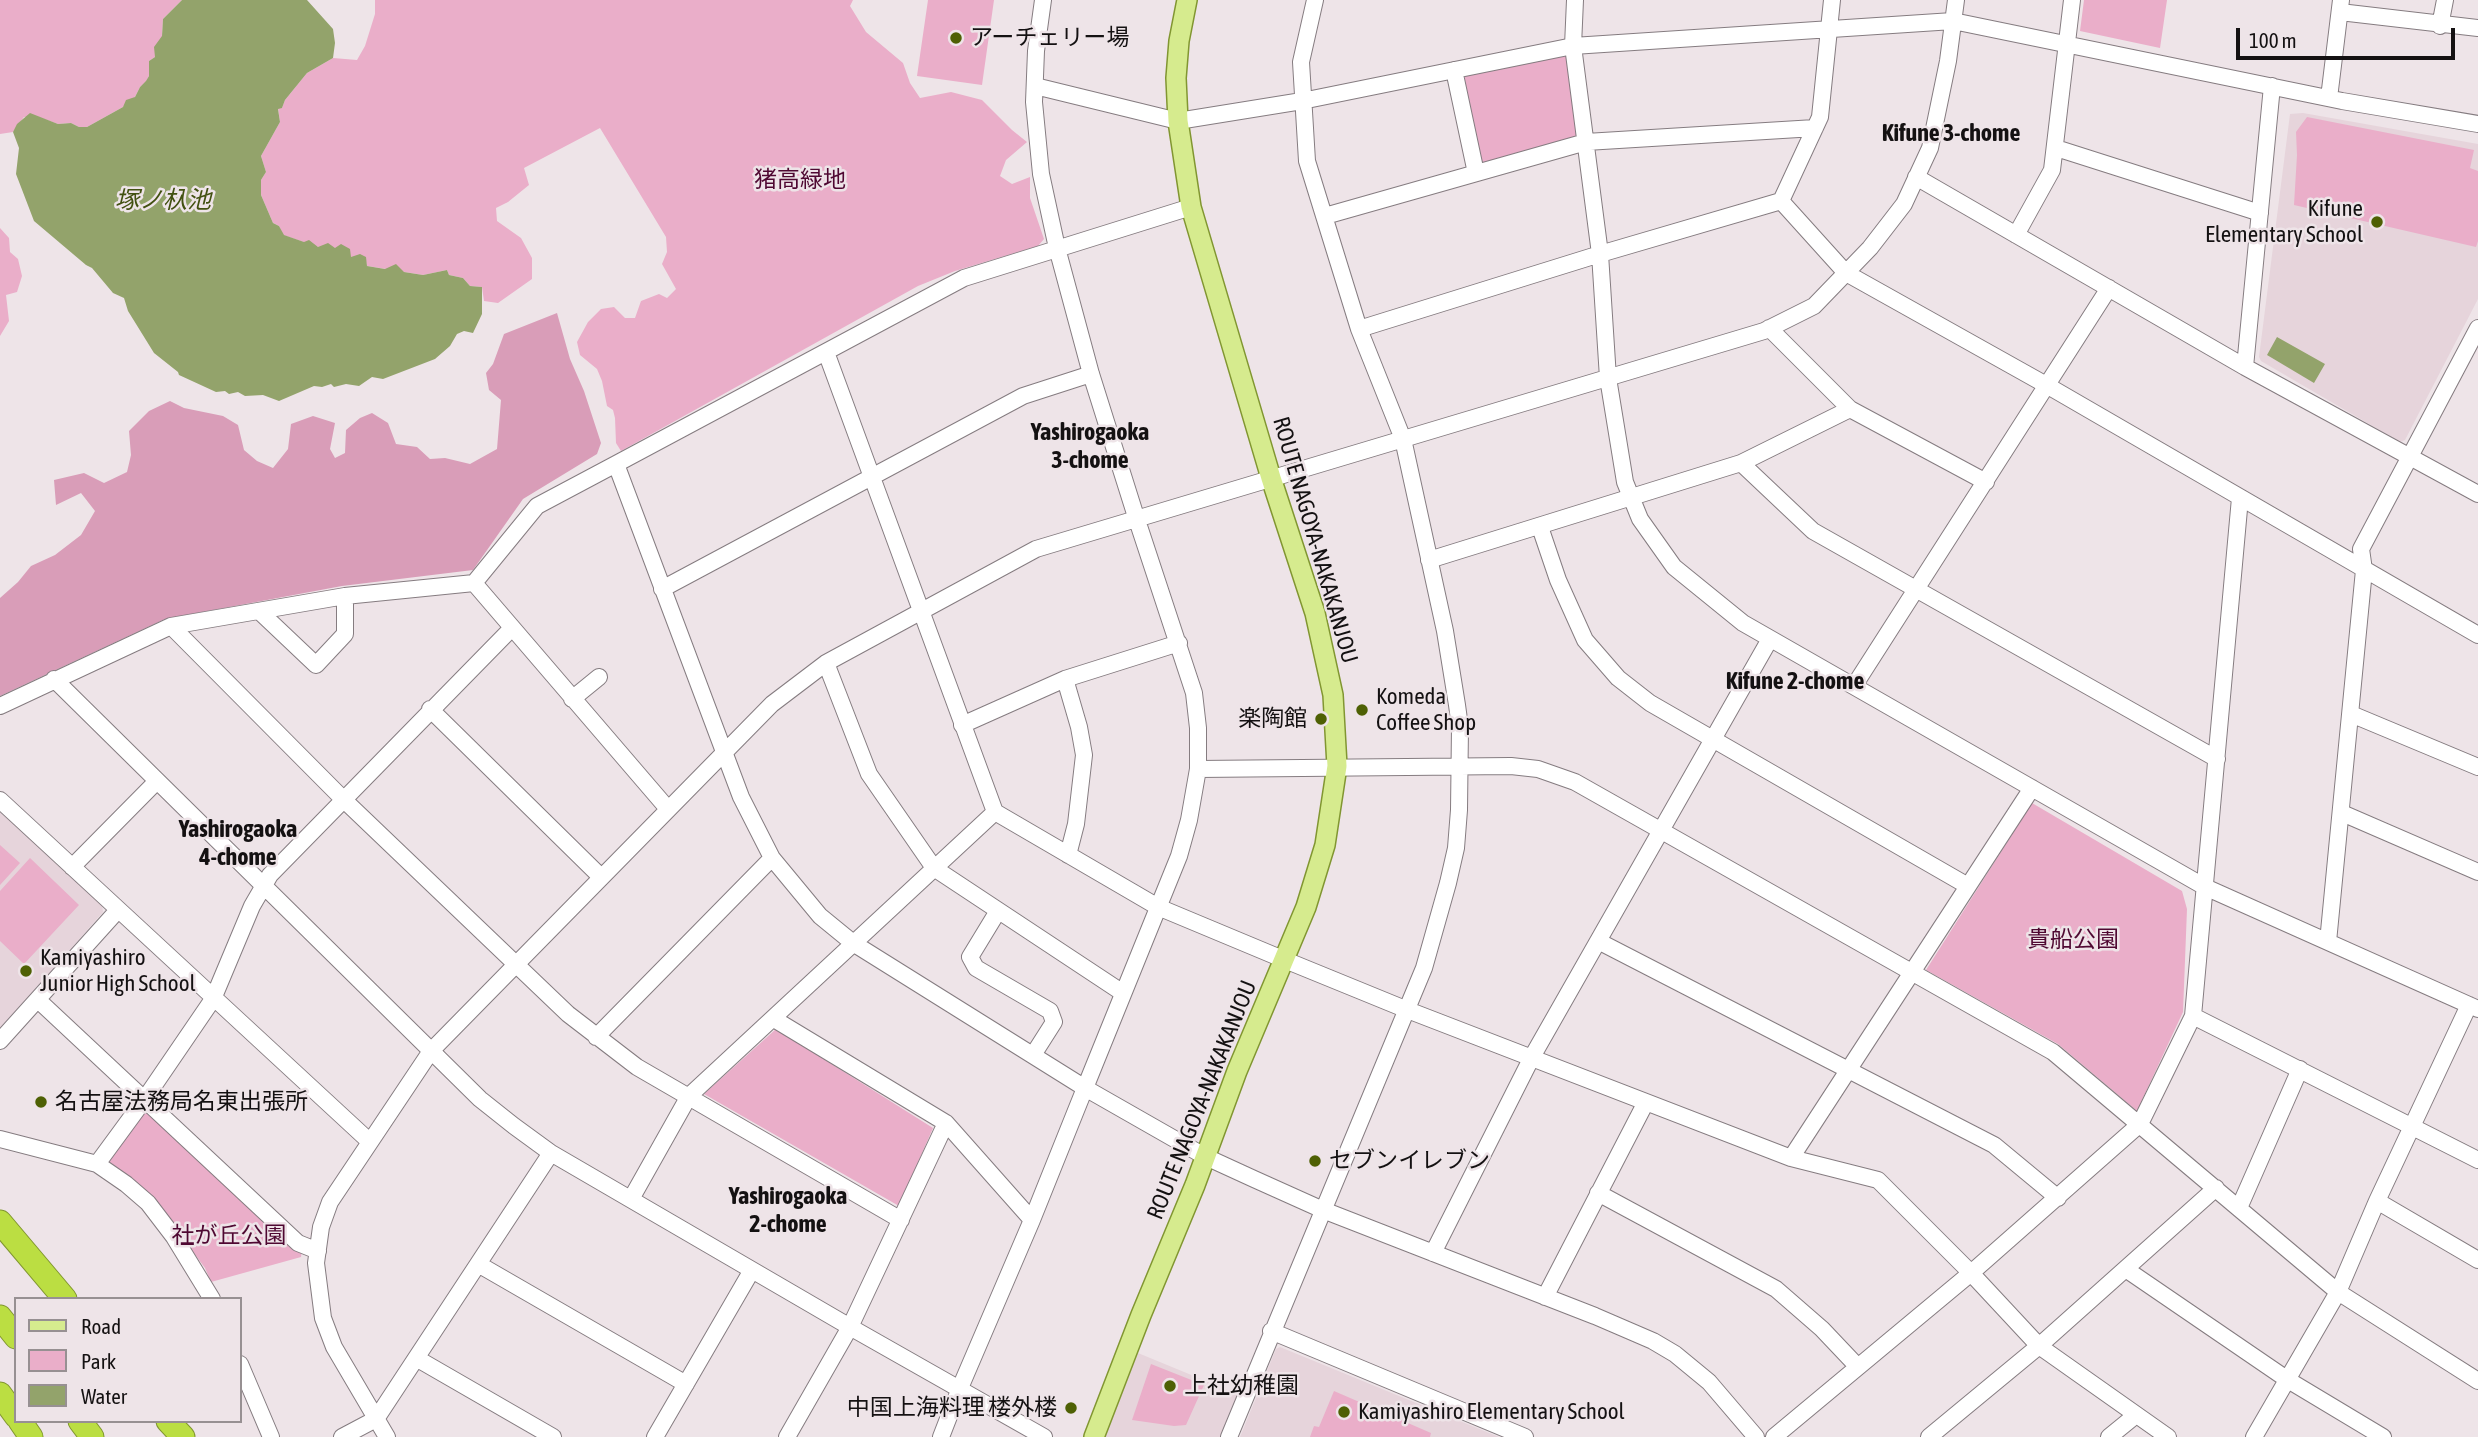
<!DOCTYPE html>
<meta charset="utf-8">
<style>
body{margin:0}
#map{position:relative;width:2478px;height:1437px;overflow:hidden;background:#eee4e8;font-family:"Asap Condensed",sans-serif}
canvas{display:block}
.legend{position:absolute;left:14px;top:1297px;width:228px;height:126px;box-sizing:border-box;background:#eee4e8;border:2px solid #979092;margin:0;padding:9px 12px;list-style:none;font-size:21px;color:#141112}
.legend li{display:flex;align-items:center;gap:14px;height:35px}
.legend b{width:35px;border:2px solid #979092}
.scale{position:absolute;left:2236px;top:28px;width:219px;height:32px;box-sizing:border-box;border:4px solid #141112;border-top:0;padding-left:9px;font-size:21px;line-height:24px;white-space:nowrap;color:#141112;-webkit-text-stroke:5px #eee4e8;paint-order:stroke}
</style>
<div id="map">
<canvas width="2478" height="1437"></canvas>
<ul class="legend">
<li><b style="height:9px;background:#d6eb8e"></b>Road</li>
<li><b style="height:19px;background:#eaaec9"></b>Park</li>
<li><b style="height:19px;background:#93a36b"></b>Water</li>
</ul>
<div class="scale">100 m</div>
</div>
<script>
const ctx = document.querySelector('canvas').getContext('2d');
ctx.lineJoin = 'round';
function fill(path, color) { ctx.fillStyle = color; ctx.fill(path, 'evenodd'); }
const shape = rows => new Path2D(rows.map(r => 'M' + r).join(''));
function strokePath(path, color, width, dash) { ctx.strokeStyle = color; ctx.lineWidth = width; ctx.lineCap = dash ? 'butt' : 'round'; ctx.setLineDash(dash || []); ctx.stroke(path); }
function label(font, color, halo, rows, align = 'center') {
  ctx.font = font + ' "Asap Condensed","Noto Sans JP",sans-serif'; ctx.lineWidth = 5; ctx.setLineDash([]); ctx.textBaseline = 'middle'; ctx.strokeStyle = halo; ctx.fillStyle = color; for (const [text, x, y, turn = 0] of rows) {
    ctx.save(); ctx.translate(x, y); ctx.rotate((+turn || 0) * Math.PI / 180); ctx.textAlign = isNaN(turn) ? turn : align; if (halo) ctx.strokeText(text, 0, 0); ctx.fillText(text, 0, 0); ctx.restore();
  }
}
fill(shape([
 [2303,113,2478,144,2478,299,2405,440,2400,442,2261,361,2259,357,2290,114],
 [0,812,102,904,103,912,0,1030],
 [1280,1347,1499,1437,1240,1437,1276,1349],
 [1138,1353,1240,1395,1224,1437,1105,1437]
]), '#e6d4db');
fill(shape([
 [0,0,182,0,163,19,162,37,155,57,149,61,149,76,146,82,140,87,135,97,123,107,87,127,79,127,71,123,58,124,41,118,24,117,13,132,0,134],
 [375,0,853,0,850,6,866,32,903,63,910,83,920,98,951,92,982,100,1012,130,1027,142,1006,160,1000,176,1012,184,1030,177,1030,198,1044,239,1038,246,955,271,918,286,621,451,616,443,615,418,613,410,607,406,602,381,597,369,580,355,577,342,588,322,601,309,614,307,625,318,635,318,641,301,659,294,667,298,676,289,662,264,667,252,666,237,600,128,524,168,529,185,508,202,496,208,497,221,521,238,532,258,532,279,498,303,484,301,482,287,470,286,463,278,449,275,447,270,423,275,367,266,365,257,351,257,335,248,318,247,283,235,279,226,273,223,261,195,261,180,266,172,261,156,280,122,278,108,282,108,285,100,307,73,333,58,357,60,365,46,375,14],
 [928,0,994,0,982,85,917,76],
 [2084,0,2167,0,2160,48,2080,31],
 [1566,54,1577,139,1482,163,1464,76],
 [2307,117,2474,150,2470,168,2478,171,2478,241,2476,247,2294,205,2297,155,2296,132],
 [0,228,9,238,10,252,18,259,22,276,17,292,6,295,9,321,0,336],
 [2032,803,2182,891,2187,909,2183,1012,2137,1111,2058,1044,1926,970],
 [0,845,20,863,0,885],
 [30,858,79,905,24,964,0,941,0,891],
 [776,1029,933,1128,899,1206,704,1094],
 [151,1112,302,1250,301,1257,211,1282,205,1268,158,1205,111,1168,108,1161,143,1114],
 [1151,1364,1204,1385,1186,1425,1174,1426,1132,1420],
 [1334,1391,1431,1433,1430,1437,1310,1437,1314,1426,1319,1427]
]), '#eaaec9');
fill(shape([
 [557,313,570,359,584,391,601,443,597,454,523,499,473,570,342,586,165,619,0,696,0,598,18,582,31,566,55,555,81,535,95,511,81,493,56,505,54,480,84,473,104,483,127,472,131,455,129,431,149,411,170,401,184,408,223,416,238,425,244,450,257,461,273,468,288,449,291,424,313,416,335,423,330,449,335,458,345,453,346,430,360,418,372,413,388,423,396,444,417,447,430,459,445,458,470,464,497,449,501,400,489,390,486,373,493,364,504,334]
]), '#d99db8');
fill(shape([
 [182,0,307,0,333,29,335,43,333,58,307,73,285,100,282,108,278,109,280,122,261,156,266,172,261,180,261,195,273,223,279,226,284,235,304,242,309,240,318,247,328,243,335,248,341,244,350,249,351,257,360,254,366,257,367,266,385,269,396,264,404,272,423,275,447,270,449,275,463,278,470,286,482,287,482,314,473,333,464,331,457,334,450,346,435,359,383,379,372,377,359,386,346,384,334,387,331,384,322,387,314,386,279,401,263,395,245,396,238,392,229,394,225,391,216,392,179,375,178,372,154,353,128,311,124,298,113,293,92,268,86,265,34,221,16,174,19,148,13,132,17,124,30,113,58,124,71,123,79,127,87,127,123,107,126,100,135,97,140,87,146,81,149,76,149,61,155,57,154,47,162,36,163,19],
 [2277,337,2325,364,2314,383,2267,355]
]), '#93a36b');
const minor = shape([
 [1575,0,1573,46,1600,254,1608,378,1625,482,1640,519,1674,567,1743,623,2205,887,2478,1009],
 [2340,12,2478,28],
 [2440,26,2445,0],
 [1454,70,1476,173],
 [1035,86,1178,121,1302,101,1573,46,1953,21,2342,101,2478,124],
 [2329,98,2341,0],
 [2056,148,2260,213],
 [1916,177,2245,367,2478,494],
 [1781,201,1846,273,2048,386,2478,635],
 [1325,216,1586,142,1815,128],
 [2016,235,2052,170,2072,0],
 [1769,328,1850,409,1986,482],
 [1359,329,1600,254,1781,201,1820,117,1832,0],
 [826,352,995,812,1158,907,1285,960,1405,1009,1791,1158,1878,1180,1971,1273,2039,1346,2168,1437],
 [2245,367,2272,86],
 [1741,463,1813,531,2217,759],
 [616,464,964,278,1191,207],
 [1540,527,1558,580,1585,640,1618,678,1650,703,1968,886],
 [1429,560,1741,463,1850,409],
 [474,583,668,809],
 [662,589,1023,396,1091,374],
 [259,611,316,665,345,634,345,596],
 [171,626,343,799,568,1014,637,1067,901,1220],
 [826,663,869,774,934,868,1123,993],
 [54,679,480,1099,514,1126,551,1153,850,1327,1044,1437],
 [1065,679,1079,727,1084,755,1076,824,1068,855],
 [1854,686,2109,288],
 [572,699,599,677],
 [0,706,171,626,345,596,474,583,537,506,616,464,741,797,772,858,820,916,853,943,1085,1088,1179,856,1189,820,1198,769,1198,728,1194,693,1137,520,1091,374,1057,248,1041,174,1034,102,1036,51,1043,0],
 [430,709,601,877],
 [2351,714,2478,767],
 [962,725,1065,679,1179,643],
 [1198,769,1511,766,1538,769,1575,782,2053,1052,2338,1292,2478,1381],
 [0,800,369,1141],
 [2342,813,2478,872],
 [72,867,157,781],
 [998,911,970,957,976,968,1050,1011,1054,1022,1033,1055],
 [1598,941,1994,1145,2058,1198],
 [2328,942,2364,570,2361,549,2478,328],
 [38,1000,298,1243,318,1251],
 [2193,1016,2478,1160],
 [774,1019,946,1123],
 [596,1037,772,858],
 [0,1041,118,910],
 [0,1139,97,1164,126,1184,148,1203,174,1237,212,1299],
 [1791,1158,2032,788],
 [97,1164,144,1100,213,999,252,906,270,875,512,628],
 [1598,1193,1776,1289,1822,1329,1858,1367],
 [631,1199,689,1096,995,812],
 [2377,1201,2478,1260],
 [2239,1208,2300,1069],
 [1433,1253,1532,1057,1770,639],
 [478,1264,686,1384],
 [2127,1270,2288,1380,2383,1437],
 [1545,1297,1646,1102],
 [1271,1331,1525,1437],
 [416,1358,553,1437],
 [240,1364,271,1437],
 [342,1437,376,1419,551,1153],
 [387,1437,334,1347,323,1318,316,1263,321,1227,330,1202,431,1051,772,704,826,663,1036,549,1764,331,1814,306,1870,248,1904,204,1930,148,1948,61,1956,0],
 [655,1437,752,1270],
 [787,1437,850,1327,946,1123,1032,1220,1085,1088,1206,1157,1254,1179,1323,1210,1595,1316,1653,1341,1675,1354,1709,1382,1756,1437],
 [941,1437,960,1388,1032,1220],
 [1229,1437,1424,968,1448,883,1456,848,1459,810,1460,727,1457,705,1445,631,1403,439,1359,329,1307,161,1301,62,1315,0],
 [1774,1437,1971,1273,2140,1124,2193,1016,2240,498],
 [1929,1437,2039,1346,2216,1188],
 [2109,1437,2136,1415],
 [2254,1437,2338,1292,2377,1201,2469,1005]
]);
const major = shape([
 [1094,1437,1141,1315,1195,1185,1237,1071,1306,907,1325,845,1337,766,1333,695,1315,613,1271,478,1191,207,1178,121,1176,78,1179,41,1187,0]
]);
const highway = shape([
 [0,1222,65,1299],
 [0,1317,16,1337],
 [0,1394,16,1416],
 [20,1421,31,1437],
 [80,1421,92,1437],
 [168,1421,183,1437]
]);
strokePath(minor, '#857c80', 18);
strokePath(major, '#819631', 22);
strokePath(highway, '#819631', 25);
strokePath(minor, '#fff', 16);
strokePath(major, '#d6eb8e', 19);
strokePath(highway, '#bbde42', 23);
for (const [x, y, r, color] of [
 [956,38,7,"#4e6004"],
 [2377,222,7,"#4e6004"],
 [1362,710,7,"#4e6004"],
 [1321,719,7,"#4e6004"],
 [26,971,7,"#4e6004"],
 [41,1102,7,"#4e6004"],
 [1315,1161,7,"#4e6004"],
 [1170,1386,7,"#4e6004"],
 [1071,1408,7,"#4e6004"],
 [1344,1412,7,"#4e6004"]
]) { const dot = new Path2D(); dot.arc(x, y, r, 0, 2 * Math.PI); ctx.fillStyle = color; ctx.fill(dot); strokePath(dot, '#eee4e8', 2.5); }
label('23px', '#141112', '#eee4e8', [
 ["アーチェリー場",970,38],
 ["Kifune",2363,209,"right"],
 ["Elementary School",2363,235,"right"],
 ["Komeda",1376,697],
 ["Coffee Shop",1376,723],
 ["楽陶館",1307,719,"right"],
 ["Kamiyashiro",40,958],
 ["Junior High School",40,984],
 ["名古屋法務局名東出張所",55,1102],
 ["セブンイレブン",1329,1161],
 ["上社幼稚園",1184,1386],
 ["中国上海料理 楼外楼",1057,1408,"right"],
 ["Kamiyashiro Elementary School",1358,1412]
], 'left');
label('23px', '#4f0832', '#eee4e8', [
 ["猪高緑地",800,180],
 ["貴船公園",2073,940],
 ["社が丘公園",229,1236]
]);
label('23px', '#141112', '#eee4e8', [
 ["ROUTE NAGOYA-NAKAKANJOU",1315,540,74],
 ["ROUTE NAGOYA-NAKAKANJOU",1202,1100,-68]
]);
label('bold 24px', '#141112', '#eee4e8', [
 ["Kifune 3-chome",1951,133],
 ["Yashirogaoka",1090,432],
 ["3-chome",1090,460],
 ["Kifune 2-chome",1795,681],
 ["Yashirogaoka",238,829],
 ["4-chome",238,857],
 ["Yashirogaoka",788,1196],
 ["2-chome",788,1224]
]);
label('italic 24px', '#425111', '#eee4e8', [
 ["塚ノ杁池",163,200]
]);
</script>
